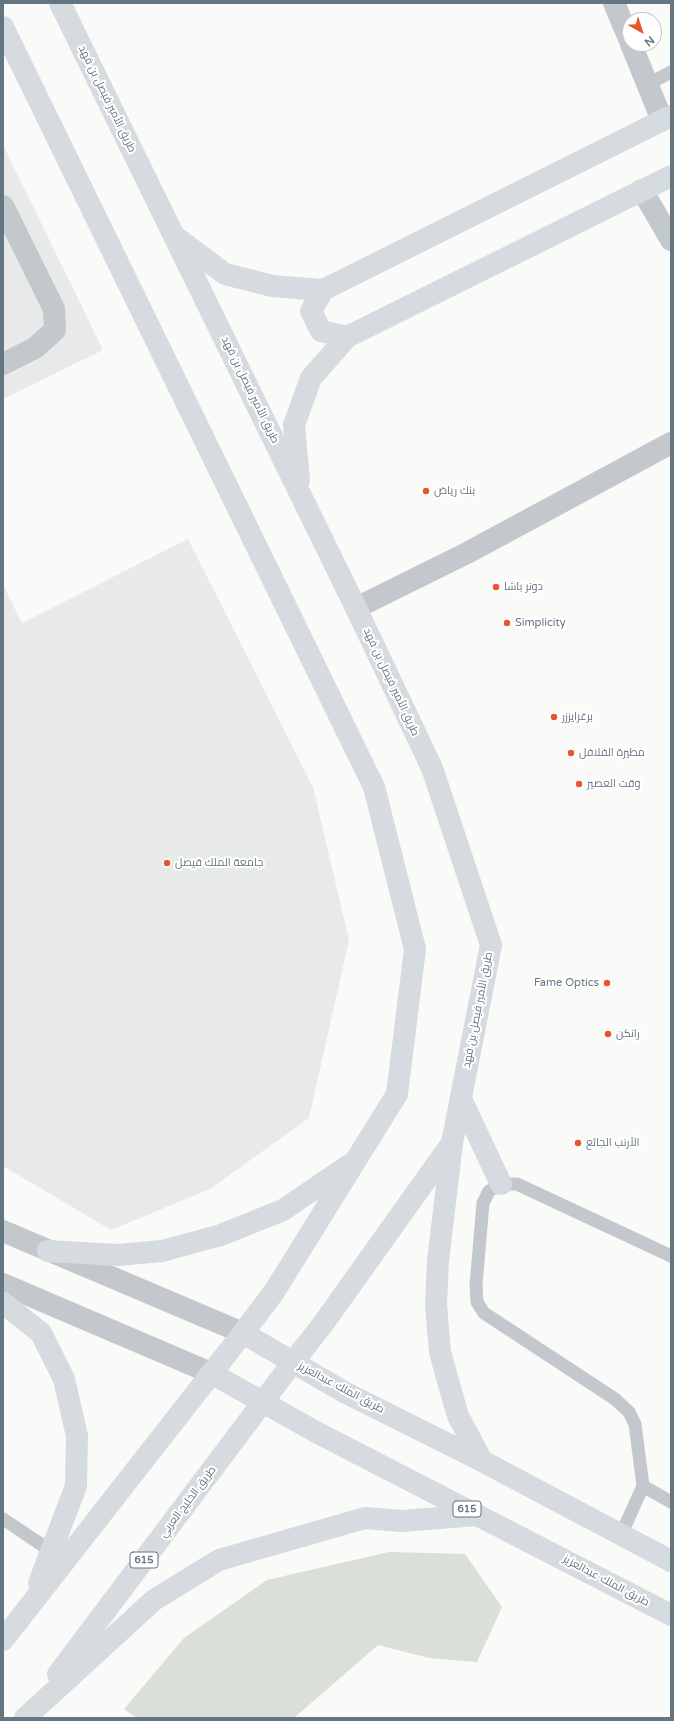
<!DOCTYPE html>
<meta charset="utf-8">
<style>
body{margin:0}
#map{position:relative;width:674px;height:1721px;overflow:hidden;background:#fafaf8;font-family:"Varela Round",sans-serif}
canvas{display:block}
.frame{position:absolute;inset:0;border:4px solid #657683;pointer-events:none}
.north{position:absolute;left:622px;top:12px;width:40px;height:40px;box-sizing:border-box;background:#fff;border:1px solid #c1c8cd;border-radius:50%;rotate:141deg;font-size:11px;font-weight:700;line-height:16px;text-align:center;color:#657683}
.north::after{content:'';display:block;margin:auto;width:14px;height:18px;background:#e4572e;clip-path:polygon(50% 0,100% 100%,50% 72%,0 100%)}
</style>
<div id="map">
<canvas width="674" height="1721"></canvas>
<div class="frame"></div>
<div class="north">N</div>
</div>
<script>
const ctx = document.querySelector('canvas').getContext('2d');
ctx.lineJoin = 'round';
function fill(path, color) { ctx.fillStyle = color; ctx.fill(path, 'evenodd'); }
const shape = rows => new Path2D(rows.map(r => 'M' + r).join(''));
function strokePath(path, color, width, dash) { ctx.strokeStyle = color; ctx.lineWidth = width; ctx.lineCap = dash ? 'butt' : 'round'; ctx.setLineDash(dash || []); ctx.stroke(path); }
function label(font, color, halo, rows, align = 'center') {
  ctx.font = font + ' "Varela Round",Cairo,sans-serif'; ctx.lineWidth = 4; ctx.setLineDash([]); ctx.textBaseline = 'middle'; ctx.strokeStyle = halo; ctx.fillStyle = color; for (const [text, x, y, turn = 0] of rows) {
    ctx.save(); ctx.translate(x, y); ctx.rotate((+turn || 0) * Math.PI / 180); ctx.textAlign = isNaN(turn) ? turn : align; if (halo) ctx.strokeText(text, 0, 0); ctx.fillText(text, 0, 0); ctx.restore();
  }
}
fill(shape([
 [3,145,103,350,3,399],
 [188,539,313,787,349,940,309,1118,210,1189,111,1230,3,1166,3,585,22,623]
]), '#e8e9e9');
fill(shape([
 [389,1552,465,1554,502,1607,477,1662,429,1658,378,1645,294,1718,137,1718,124,1709,184,1638,267,1580]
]), '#dadfd7');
strokePath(shape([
 [648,84,671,72],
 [643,1486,671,1502],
 [3,1519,57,1555],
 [621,1535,643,1486,635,1424,629,1412,615,1399,484,1313,477,1302,476,1285,483,1203,489,1191,501,1184,517,1184,671,1256]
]), '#c3c8cc', 13);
strokePath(shape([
 [614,3,630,41],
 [631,44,662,120],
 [642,190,671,240],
 [3,206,54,309,55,330,35,348,3,364],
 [356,608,467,553,671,443],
 [3,1231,243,1333],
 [3,1284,211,1373]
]), '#c3c8cc', 22);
strokePath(shape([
 [60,3,356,608,432,768,491,945,452,1143,323,1324,293,1362],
 [3,27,374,787,415,949,397,1094,274,1292,243,1333],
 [177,238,225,274,272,286,323,290,671,116],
 [323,290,311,311,321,331,347,337],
 [299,480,294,425,311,378,347,337,671,176],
 [461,1099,501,1184],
 [48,1251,118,1255,162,1251,221,1235,283,1210,349,1165]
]), '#d6dbdf', 22);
strokePath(shape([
 [452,1143,438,1261,436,1305,440,1352,450,1388,458,1416,482,1461],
 [3,1303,41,1333,64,1379,77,1436,76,1486,39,1583],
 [211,1373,316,1432,671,1615],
 [3,1640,243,1333,344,1392,482,1461,671,1561],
 [58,1674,293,1362],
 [25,1718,154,1600,219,1560,365,1518,401,1521,478,1515]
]), '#d6dbdf', 22);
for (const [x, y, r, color] of [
 [426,491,4,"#e4572e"],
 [496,587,4,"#e4572e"],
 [507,623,4,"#e4572e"],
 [554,717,4,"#e4572e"],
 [571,753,4,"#e4572e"],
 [579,784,4,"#e4572e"],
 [167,863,4,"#e4572e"],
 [607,983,4,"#e4572e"],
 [608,1034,4,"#e4572e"],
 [578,1143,4,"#e4572e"]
]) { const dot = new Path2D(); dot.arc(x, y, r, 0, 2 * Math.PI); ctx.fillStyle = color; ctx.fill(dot); strokePath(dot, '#fff', 1.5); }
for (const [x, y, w] of [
 [467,1509,28],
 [144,1560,28]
]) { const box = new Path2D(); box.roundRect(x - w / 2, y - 8, w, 16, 3); ctx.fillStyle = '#fff'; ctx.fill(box); strokePath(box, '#657683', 1); }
label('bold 10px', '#657683', null, [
 ["615",467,1509],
 ["615",144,1560]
]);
label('11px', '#657683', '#fff', [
 ["طريق الأمير فيصل بن فهد",107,99,64],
 ["طريق الأمير فيصل بن فهد",250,390,64],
 ["طريق الأمير فيصل بن فهد",391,682,65],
 ["طريق الأمير فيصل بن فهد",478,1010,-79],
 ["طريق الملك عبدالعزيز",341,1388,28],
 ["طريق الخليج العربي",188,1502,-53],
 ["طريق الملك عبدالعزيز",606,1581,28]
]);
label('11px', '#657683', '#fff', [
 ["بنك رياض",434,491],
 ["دونر باشا",504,587],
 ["Simplicity",515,623],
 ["برغرايززر",562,717],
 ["مطيرة الفلافل",579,753],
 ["وقت العصير",587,784],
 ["جامعة الملك فيصل",175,863],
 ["Fame Optics",599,983,"right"],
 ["رانكن",616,1034],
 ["الأرنب الجاىٔع",586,1143]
], 'left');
</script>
